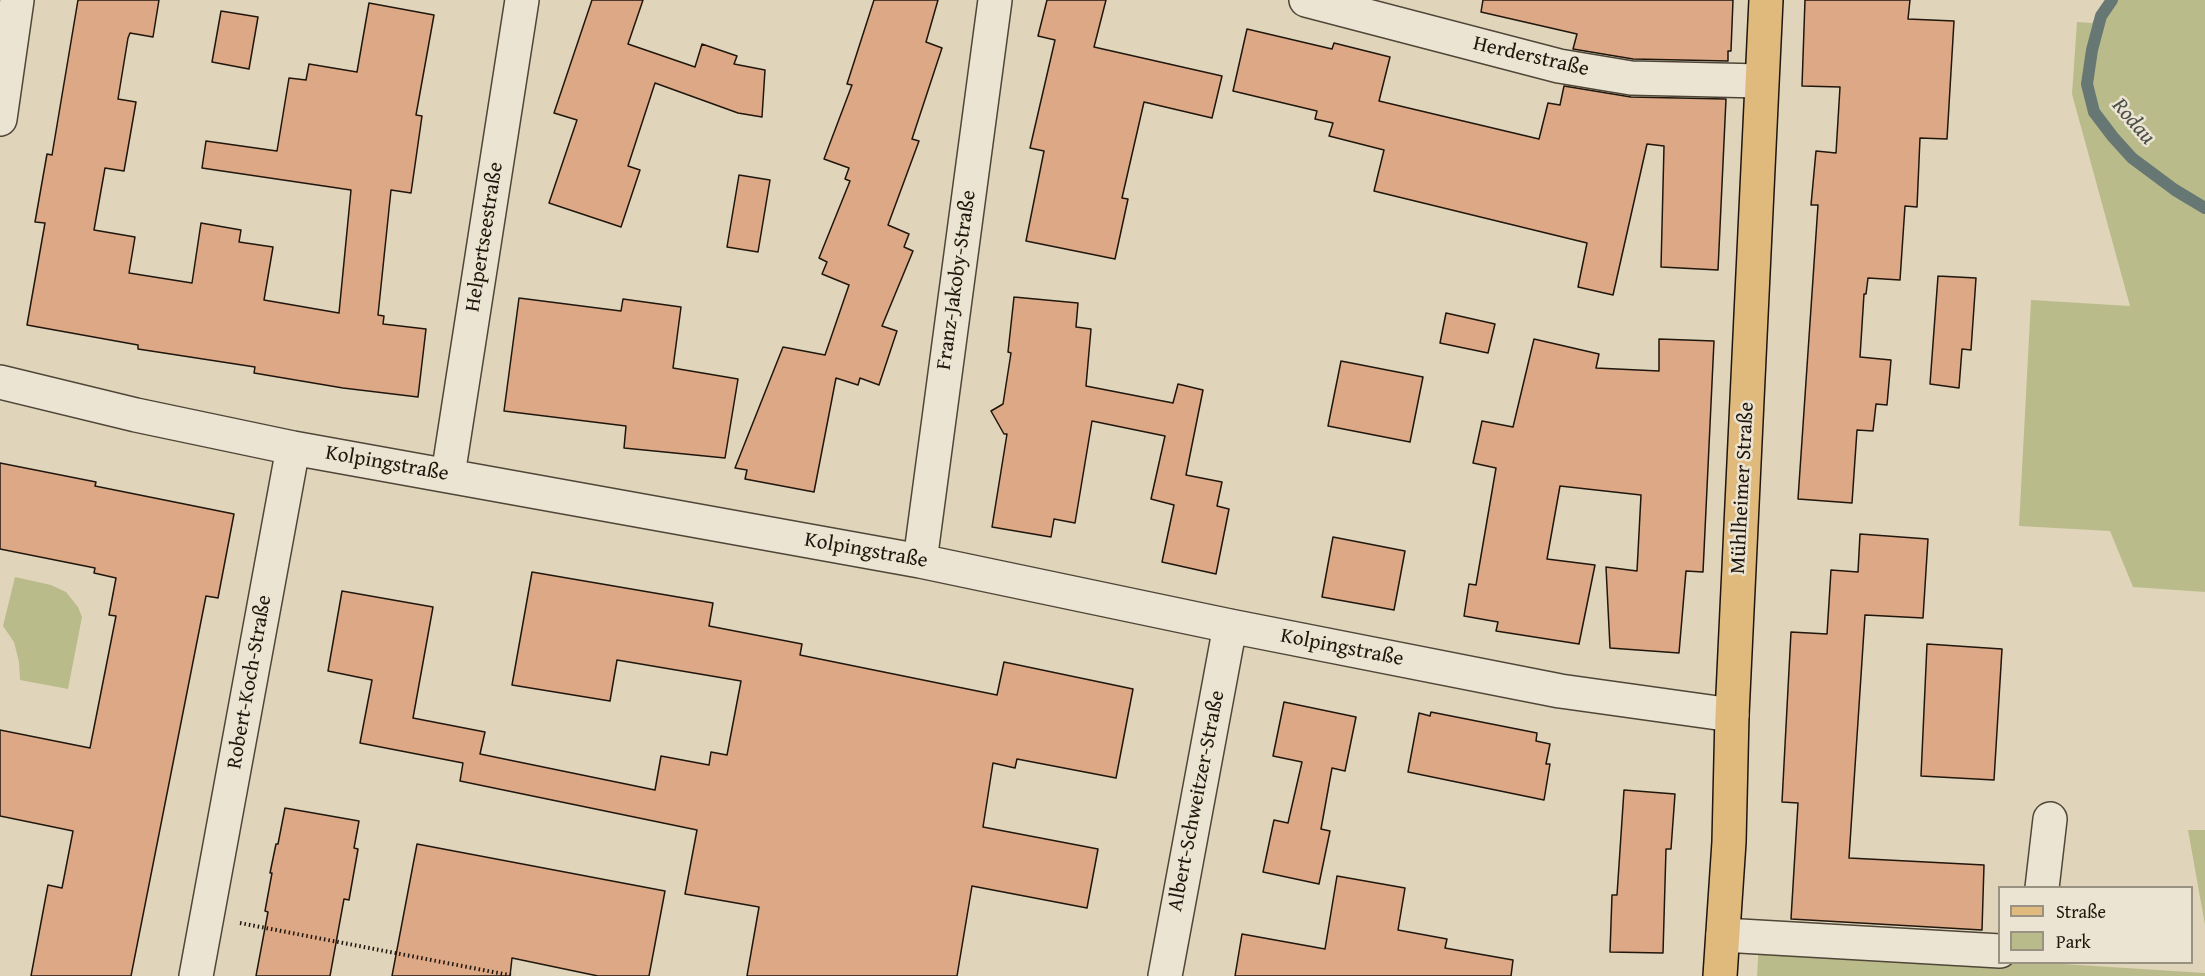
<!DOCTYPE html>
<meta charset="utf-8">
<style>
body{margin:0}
#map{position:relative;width:2205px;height:976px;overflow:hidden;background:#e0d5ba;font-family:"Gentium Book Plus",serif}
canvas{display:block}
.legend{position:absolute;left:1998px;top:886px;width:195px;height:78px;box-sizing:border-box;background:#ebe4d2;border:2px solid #999283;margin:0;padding:8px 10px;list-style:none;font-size:18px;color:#1f160d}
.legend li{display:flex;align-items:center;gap:12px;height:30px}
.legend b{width:30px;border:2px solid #999283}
</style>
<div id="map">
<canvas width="2205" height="976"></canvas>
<ul class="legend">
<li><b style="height:8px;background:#e0ba7d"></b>Straße</li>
<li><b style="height:16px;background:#babb8b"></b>Park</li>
</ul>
</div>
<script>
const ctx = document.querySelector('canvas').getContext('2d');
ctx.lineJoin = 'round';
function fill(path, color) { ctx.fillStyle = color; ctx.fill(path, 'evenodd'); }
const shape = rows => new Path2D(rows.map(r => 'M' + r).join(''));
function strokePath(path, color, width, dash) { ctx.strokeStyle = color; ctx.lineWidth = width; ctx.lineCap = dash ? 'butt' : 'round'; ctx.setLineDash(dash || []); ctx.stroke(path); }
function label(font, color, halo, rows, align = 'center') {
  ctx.font = font + ' "Gentium Book Plus",serif'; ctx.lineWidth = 5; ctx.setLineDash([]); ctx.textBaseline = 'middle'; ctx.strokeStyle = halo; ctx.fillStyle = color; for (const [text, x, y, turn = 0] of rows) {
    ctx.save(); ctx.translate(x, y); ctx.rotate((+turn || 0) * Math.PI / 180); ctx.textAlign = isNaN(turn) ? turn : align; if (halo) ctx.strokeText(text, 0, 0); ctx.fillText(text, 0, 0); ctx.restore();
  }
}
fill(shape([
 [2106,0,2205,0,2205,592,2133,587,2110,531,2019,526,2031,300,2130,306,2072,94,2077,22,2092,23],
 [15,577,51,585,66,592,78,607,82,617,68,689,20,680,19,662,14,642,3,626],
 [2188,830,2205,830,2205,925],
 [1759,943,2000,962,2047,963,2205,973,2205,976,1757,976]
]), '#babb8b');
strokePath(shape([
 [2112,0,2101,16,2092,50,2087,84,2094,112,2113,137,2132,158,2175,190,2205,208]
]), '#667774', 12);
const building = shape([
 [78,0,159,0,153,37,130,33,128,38,118,99,136,102,124,171,105,168,94,230,135,237,129,273,192,283,201,223,241,230,239,242,273,247,264,300,339,313,351,190,202,168,206,141,277,151,289,78,306,80,309,64,357,72,369,3,434,15,416,115,422,116,411,193,391,190,378,315,384,316,383,324,426,329,418,397,343,388,254,373,255,367,138,349,138,345,27,325,45,223,35,222,47,154,52,155,78,0],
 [592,0,643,0,628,44,695,67,702,44,737,56,734,64,765,70,762,117,738,113,655,83,628,166,640,170,621,227,549,203,577,120,554,113,592,0],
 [874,0,938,0,926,42,942,48,912,139,919,141,888,225,909,234,904,247,913,251,882,326,897,331,879,385,860,378,858,385,836,378,814,492,745,479,747,470,735,468,783,347,825,355,849,285,822,274,827,262,819,258,850,181,845,179,849,168,824,159,852,85,847,84,874,0],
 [1047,0,1106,0,1094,47,1222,76,1212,118,1144,102,1122,198,1128,199,1115,259,1026,241,1044,151,1030,148,1055,40,1038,36,1047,0],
 [1483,0,1733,0,1731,51,1728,51,1728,61,1633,59,1573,49,1577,34,1481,12,1483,0],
 [1805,0,1910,0,1908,19,1954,21,1947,139,1920,138,1917,207,1905,206,1900,280,1868,278,1866,294,1864,294,1860,357,1891,360,1887,405,1876,404,1873,431,1857,430,1852,503,1798,499,1818,205,1811,205,1816,151,1836,153,1840,87,1802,86,1805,0],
 [221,11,258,17,249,69,212,62,221,11],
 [1247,29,1332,49,1334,43,1390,57,1379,101,1539,139,1548,103,1560,105,1564,86,1631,97,1726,99,1718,270,1661,267,1664,146,1647,144,1613,295,1578,287,1587,243,1374,191,1384,150,1329,136,1333,123,1315,119,1317,111,1233,91,1247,29],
 [739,175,770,180,758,252,727,247,739,175],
 [1938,276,1976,278,1971,350,1962,349,1959,388,1930,384,1938,276],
 [1014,297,1078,303,1076,327,1091,329,1086,386,1173,403,1178,384,1203,390,1186,475,1222,482,1217,506,1229,509,1216,574,1162,562,1174,505,1151,499,1165,436,1092,421,1075,523,1054,519,1051,537,992,527,1007,434,1004,434,991,411,1003,404,1011,353,1008,352,1014,297],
 [519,298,621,311,623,299,681,307,673,368,738,379,725,458,624,448,626,426,504,411,519,298],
 [1446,313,1495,324,1488,353,1440,343,1446,313],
 [1534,339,1599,354,1596,368,1659,371,1659,339,1714,341,1703,572,1686,571,1679,653,1610,648,1606,567,1637,571,1641,495,1560,486,1547,559,1595,565,1579,644,1496,631,1498,622,1464,616,1469,584,1476,585,1496,468,1473,463,1482,421,1513,427,1534,339],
 [1341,361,1423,377,1410,442,1328,426,1341,361],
 [0,463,96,482,95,486,234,514,218,598,206,596,131,976,31,976,48,885,62,888,73,831,0,816,0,730,90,748,116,616,109,615,116,578,94,573,95,568,0,549,0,463],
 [1860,534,1928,539,1923,618,1865,615,1849,858,1984,865,1982,930,1791,919,1798,803,1782,802,1791,632,1827,634,1831,570,1858,572,1860,534],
 [1333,537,1405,551,1394,610,1322,597,1333,537],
 [532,572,713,603,709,626,802,644,800,655,997,695,1004,662,1133,689,1116,778,1017,759,1015,768,993,763,983,827,1098,849,1087,908,972,886,957,976,747,976,759,907,685,894,697,830,460,781,463,763,360,743,372,680,328,671,342,591,433,607,413,718,485,732,480,754,655,790,661,756,709,765,711,752,727,755,741,681,617,660,610,701,512,685,532,572],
 [1927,644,2002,649,1994,780,1921,776,1927,644],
 [1284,702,1356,717,1345,771,1332,768,1321,829,1330,831,1319,884,1263,872,1274,820,1288,823,1302,762,1273,756,1284,702],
 [1431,712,1537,733,1536,741,1550,744,1546,764,1550,764,1544,800,1408,772,1419,713,1430,716,1431,712],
 [1624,790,1675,794,1671,849,1666,849,1663,953,1610,952,1612,895,1617,895,1624,790],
 [285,808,359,821,354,848,358,849,349,900,344,899,330,976,256,976,268,912,265,911,272,873,270,873,276,844,278,844,285,808],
 [417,844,665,891,649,976,598,976,512,958,510,976,392,976,417,844],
 [1337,876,1405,888,1398,930,1447,939,1445,948,1513,960,1511,976,1235,976,1242,934,1325,949,1337,876]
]);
fill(building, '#dda885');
strokePath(building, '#1f160d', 1.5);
const minor = shape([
 [1306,0,1559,66,1631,78,1761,81],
 [0,119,17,0],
 [0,382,136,415,293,448,920,561,1230,626,1560,691,1732,715],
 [448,475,522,0],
 [920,561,995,0],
 [2042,888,2050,819],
 [1723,935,2000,951],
 [196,976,293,448],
 [1165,976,1230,626]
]);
const major = shape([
 [1720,976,1729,842,1732,715,1766,0]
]);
strokePath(minor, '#4f4638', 36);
strokePath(major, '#1f160d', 36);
strokePath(shape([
 [240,923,514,976]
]), '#1f160d', 4, [1.5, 3]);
strokePath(minor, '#ebe4d2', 33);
strokePath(major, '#e0ba7d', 33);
label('21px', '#1f160d', '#ebe4d2', [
 ["Herderstraße",1531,57,13],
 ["Helpertseestraße",485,237,-81],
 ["Franz-Jakoby-Straße",957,280,-82],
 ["Kolpingstraße",387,464,10],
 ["Mühlheimer Straße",1743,488,-87],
 ["Kolpingstraße",866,551,10],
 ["Kolpingstraße",1342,648,11],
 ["Robert-Koch-Straße",250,682,-80],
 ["Albert-Schweitzer-Straße",1197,801,-79]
]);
label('italic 22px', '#494e49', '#ebe4d2', [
 ["Rodau",2133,122,49]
]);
</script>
